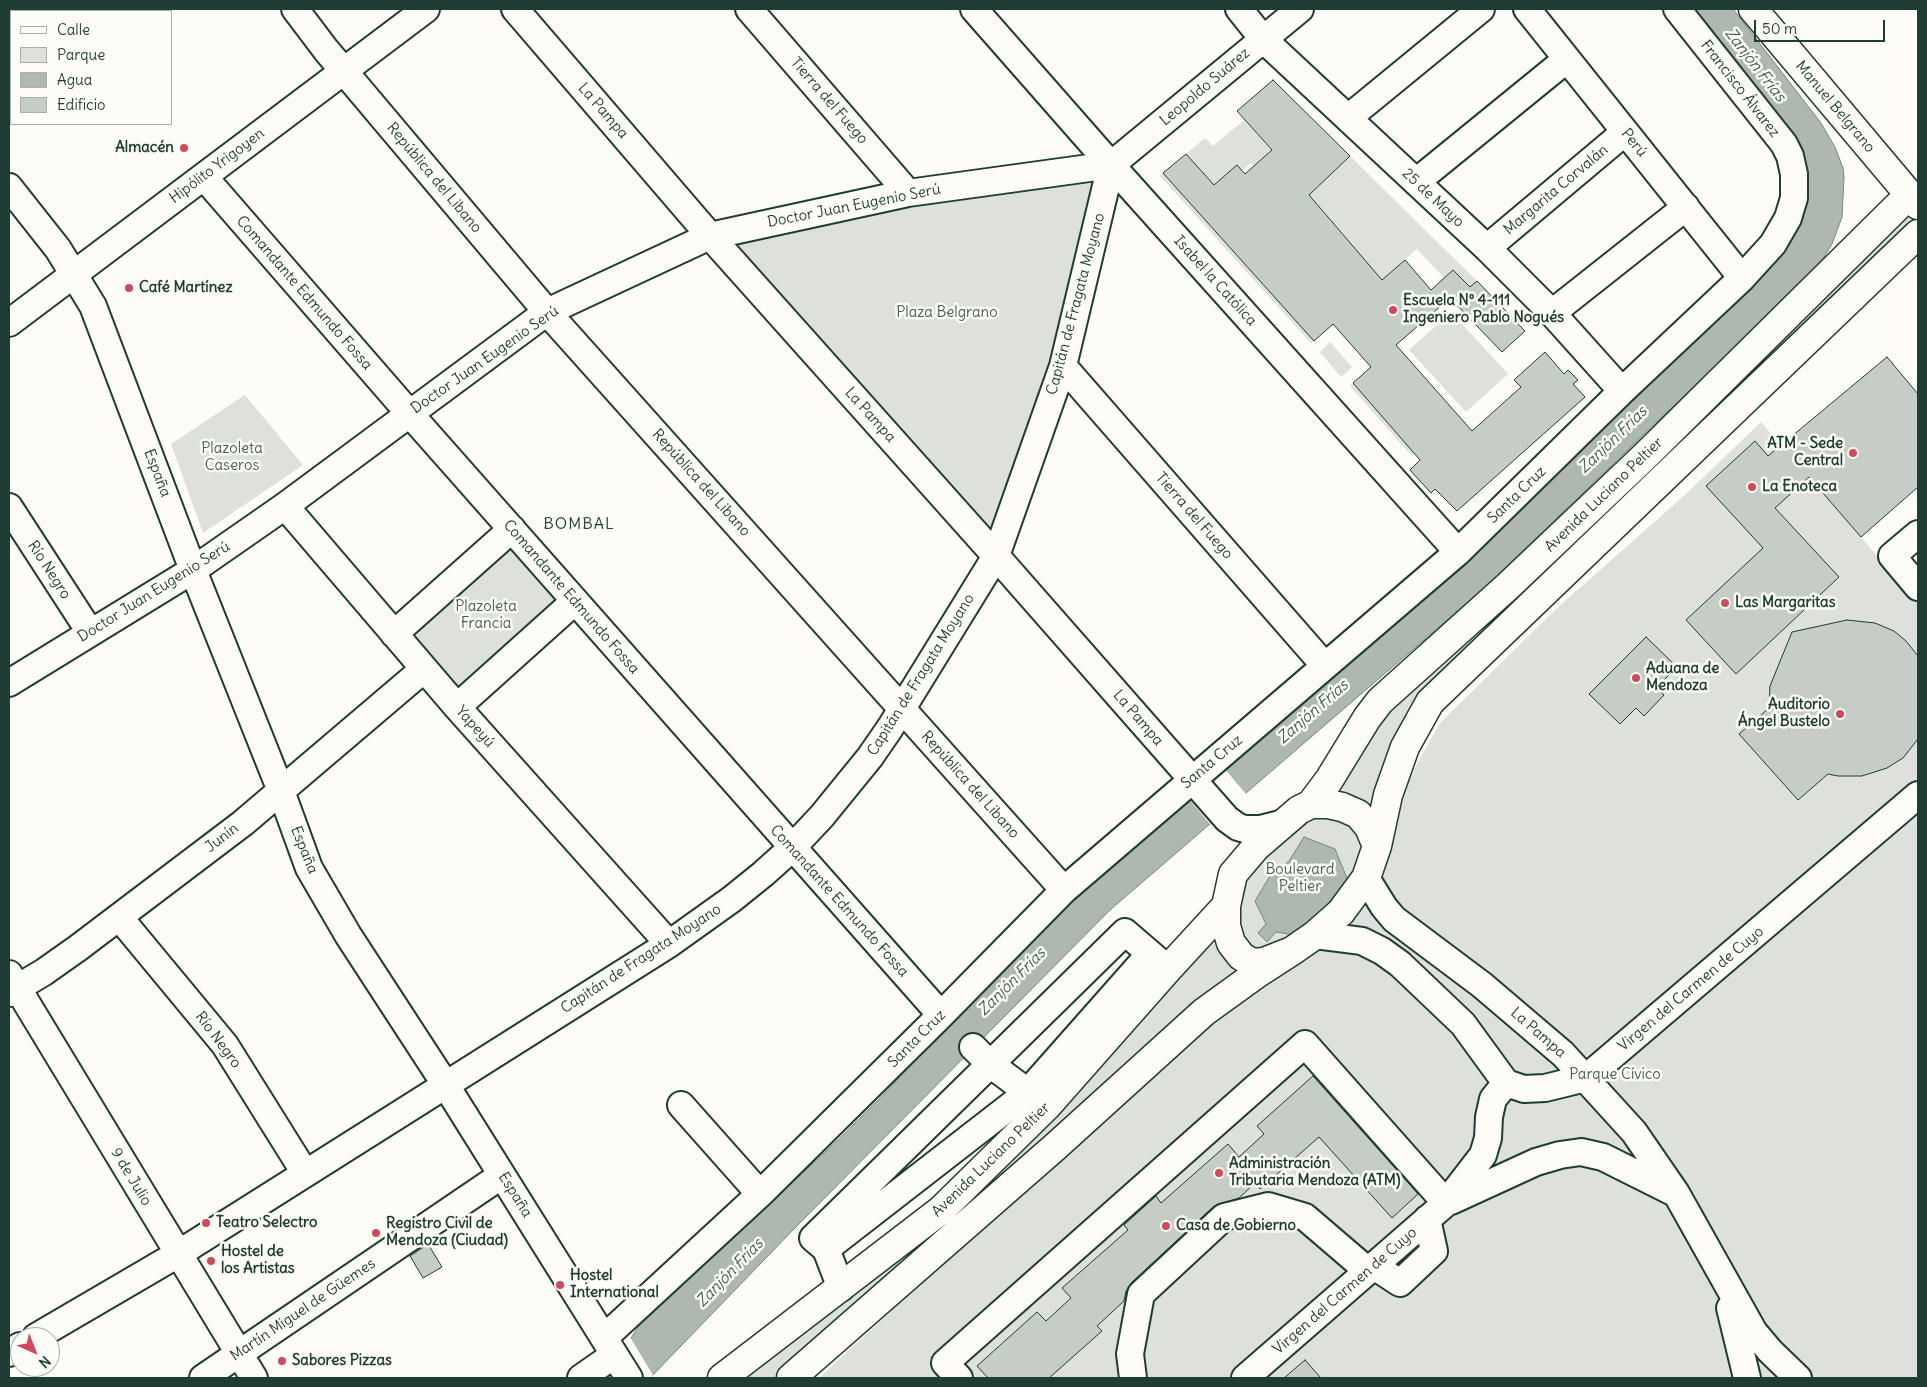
<!DOCTYPE html>
<meta charset="utf-8">
<style>
body{margin:0}
#map{position:relative;width:1927px;height:1387px;overflow:hidden;background:#fdfcf7;font-family:Delius,sans-serif}
canvas{display:block}
.frame{position:absolute;inset:0;border:10px solid #1f3d34;pointer-events:none}
.legend{position:absolute;left:10px;top:10px;width:162px;height:115px;box-sizing:border-box;background:#fdfcf7;border:1px solid #a4b0a9;margin:0;padding:6px 9px;list-style:none;font-size:15px;color:#1f3d34}
.legend li{display:flex;align-items:center;gap:10px;height:25px}
.legend b{width:25px;border:1px solid #a4b0a9}
.north{position:absolute;left:10px;top:1327px;width:50px;height:50px;box-sizing:border-box;background:#fdfcf7;border:1px solid #a4b0a9;border-radius:50%;rotate:136deg;font-size:14px;font-weight:700;line-height:20px;text-align:center;color:#1f3d34}
.north::after{content:'';display:block;margin:auto;width:18px;height:22px;background:#d1495b;clip-path:polygon(50% 0,100% 100%,50% 72%,0 100%)}
.scale{position:absolute;left:1754px;top:20px;width:131px;height:22px;box-sizing:border-box;border:2px solid #1f3d34;border-top:0;padding-left:6px;font-size:15px;line-height:18px;white-space:nowrap;color:#1f3d34;-webkit-text-stroke:4px #fdfcf7;paint-order:stroke}
</style>
<div id="map">
<canvas width="1927" height="1387"></canvas>
<div class="frame"></div>
<ul class="legend">
<li><b style="height:6px;background:#fdfcf7"></b>Calle</li>
<li><b style="height:14px;background:#dde0db"></b>Parque</li>
<li><b style="height:14px;background:#aeb8b1"></b>Agua</li>
<li><b style="height:14px;background:#c6cdc7"></b>Edificio</li>
</ul>
<div class="north">N</div>
<div class="scale">50 m</div>
</div>
<script>
const ctx = document.querySelector('canvas').getContext('2d');
ctx.lineJoin = 'round';
function fill(path, color) { ctx.fillStyle = color; ctx.fill(path, 'evenodd'); }
const shape = rows => new Path2D(rows.map(r => 'M' + r).join(''));
function strokePath(path, color, width, dash) { ctx.strokeStyle = color; ctx.lineWidth = width; ctx.lineCap = dash ? 'butt' : 'round'; ctx.setLineDash(dash || []); ctx.stroke(path); }
function label(font, color, halo, rows, align = 'center') {
  ctx.font = font + ' Delius,sans-serif'; ctx.lineWidth = 5; ctx.setLineDash([]); ctx.textBaseline = 'middle'; ctx.strokeStyle = halo; ctx.fillStyle = color; for (const [text, x, y, turn = 0] of rows) {
    ctx.save(); ctx.translate(x, y); ctx.rotate((+turn || 0) * Math.PI / 180); ctx.textAlign = isNaN(turn) ? turn : align; if (halo) ctx.strokeText(text, 0, 0); ctx.fillText(text, 0, 0); ctx.restore();
  }
}
fill(shape([
 [1244,120,1272,151,1254,166,1251,163,1242,171,1237,165,1214,185,1186,154,1205,138,1213,146],
 [1350,156,1431,236,1477,281,1470,287,1453,270,1444,278,1417,249,1382,280,1309,195],
 [1106,170,1058,364,994,548,717,239],
 [1163,173,1314,341,1311,343,1160,176],
 [1918,196,1918,226,1426,699,1364,877,782,1378,725,1378,905,1244,1235,876,1312,807,1402,696],
 [1451,312,1508,374,1466,412,1409,350],
 [1330,342,1352,367,1341,377,1320,352],
 [1353,383,1414,452,1411,455,1350,386],
 [245,395,303,465,203,533,171,444],
 [1761,422,1918,603,1918,1378,819,1378,1206,1020,1345,925,1363,906,1380,879,1399,803,1419,760,1440,723,1556,609,1686,494],
 [512,529,575,601,457,707,394,634]
]), '#dde0db');
const water = shape([
 [1692,9,1733,9,1821,123,1835,147,1843,168,1844,177,1842,217,1832,244,1818,267,1482,590,1110,910,793,1230,650,1378,606,1378,638,1327,841,1137,882,1096,959,1013,1092,883,1459,569,1784,252,1798,229,1804,204,1692,9],
 [1304,837,1335,849,1351,888,1325,907,1301,936,1276,932,1267,942,1258,933,1266,924,1255,901,1270,876,1289,861,1304,837]
]);
fill(water, '#aeb8b1');
strokePath(water, '#75877f', 1);
fill(shape([
 [1224,768,1246,794,1210,824,1188,798],
 [630,1337,653,1375,650,1378,606,1378,618,1361]
]), '#fdfcf7');
const building = shape([
 [1273,80,1350,156,1309,195,1382,280,1405,260,1431,290,1453,270,1470,287,1477,281,1525,331,1502,352,1450,298,1396,345,1472,431,1521,387,1514,380,1545,352,1564,374,1568,370,1578,380,1573,384,1585,397,1457,511,1435,489,1431,493,1410,470,1420,460,1353,383,1371,367,1333,324,1314,341,1163,173,1186,154,1214,185,1237,165,1245,174,1272,150,1237,111,1273,80],
 [1887,357,1918,394,1918,487,1861,537,1809,477,1775,508,1839,577,1736,674,1686,620,1763,548,1706,486,1755,441,1768,456,1887,357],
 [1847,620,1875,623,1894,631,1906,641,1918,656,1918,739,1903,758,1887,768,1862,776,1838,776,1828,774,1798,800,1739,734,1769,708,1770,686,1792,632,1847,620],
 [1646,637,1677,667,1656,688,1664,695,1644,716,1636,708,1620,724,1589,694,1646,637],
 [1313,1076,1418,1194,1392,1218,1319,1137,1260,1189,1255,1183,1239,1198,1214,1206,1131,1283,1126,1291,1124,1301,1097,1326,1102,1331,1049,1378,988,1378,977,1366,1037,1312,1046,1321,1071,1298,1062,1288,1128,1230,1124,1225,1156,1196,1161,1203,1228,1144,1239,1157,1264,1134,1257,1126,1313,1076],
 [428,1244,442,1267,423,1278,410,1256,428,1244],
 [1305,1360,1321,1378,1284,1378,1305,1360]
]);
fill(building, '#c6cdc7');
strokePath(building, '#1f3d34', 1);
const minor = shape([
 [295,9,326,50,547,312,1064,890],
 [515,9,710,236,996,556,1227,819,1238,827,1245,829,1260,829,1284,823],
 [749,9,908,193],
 [974,9,1111,165,1458,552],
 [1239,9,1263,39,1487,248,1552,313,1622,391],
 [1527,9,1742,278],
 [69,11,73,9],
 [9,58,11,56],
 [1348,118,1481,9],
 [1111,165,1300,9],
 [204,177,409,413,941,1015],
 [1416,182,1567,59],
 [9,187,58,249,93,306,193,570,281,791,309,868,348,935,445,1084,629,1378],
 [1487,248,1625,132],
 [1552,313,1686,207],
 [9,323,426,9],
 [1063,366,1325,666],
 [285,506,457,707,669,944],
 [9,507,90,632],
 [1918,534,1892,556,1918,587],
 [394,634,512,529],
 [9,683,193,570,285,506,547,312,710,236,908,193,1111,165],
 [457,707,575,601],
 [1366,878,1384,907,1394,919,1482,985,1563,1054,1634,1132,1676,1193,1754,1332,1770,1351,1798,1378],
 [119,917,225,1045,305,1173],
 [1315,935,1362,941,1382,951,1400,964,1463,1024,1506,1083],
 [1149,955,1027,1093,826,1249,813,1238,1125,932,1168,969],
 [9,974,254,1378],
 [9,993,44,972,78,948,243,823,424,669],
 [973,1047,990,1064,1041,1102],
 [1506,1083,1524,1089,1545,1088,1586,1078,1918,795],
 [681,1105,760,1194],
 [1451,1201,1536,1162,1560,1155,1581,1152,1603,1157,1673,1192],
 [826,1249,841,1288],
 [1374,1266,1400,1283,1434,1251,1427,1219],
 [1730,1308,1747,1378],
 [36,1337,178,1254,669,944,732,899,763,874,792,848,822,816,870,757,890,728,996,556,1063,366,1111,165],
 [604,1338,760,1194,941,1015,1064,890,1458,552,1622,391,1742,278,1773,244,1788,218,1794,198,1794,174,1790,156,1784,144,1677,9],
 [9,1353,20,1346],
 [203,1378,502,1175],
 [581,1378,614,1355],
 [959,1378,945,1363,1305,1044,1446,1203],
 [1133,1378,1130,1354,1141,1294,1224,1217,1268,1206,1305,1217,1368,1271],
 [1245,1378,1446,1203,1483,1155,1488,1138,1489,1117,1493,1099,1506,1083]
]);
const major = shape([
 [1753,9,1918,205],
 [1311,804,1329,780,1367,718,1380,701,1508,586,1645,456,1910,194],
 [1311,804,1328,804,1342,807,1358,814,1369,827,1377,846,1366,878,1341,912,1315,935,1292,951,1264,962,1252,963,1241,956,1231,943,1226,926,1226,906,1233,874,1256,847,1299,810,1311,804],
 [1377,846,1388,795,1405,747,1430,702,1918,234],
 [722,1378,941,1210,1047,1106,1168,969,1226,906],
 [791,1378,1055,1147,1204,1012,1258,973,1292,951]
]);
strokePath(minor, '#1f3d34', 30);
strokePath(major, '#1f3d34', 31);
strokePath(minor, '#fdfcf7', 26);
strokePath(major, '#fdfcf7', 28);
for (const [x, y, r, color] of [
 [184,148,5,"#d1495b"],
 [129,288,5,"#d1495b"],
 [1393,310,5,"#d1495b"],
 [1853,453,5,"#d1495b"],
 [1752,487,5,"#d1495b"],
 [1725,603,5,"#d1495b"],
 [1636,678,5,"#d1495b"],
 [1840,714,5,"#d1495b"],
 [1219,1173,5,"#d1495b"],
 [206,1223,5,"#d1495b"],
 [1166,1226,5,"#d1495b"],
 [376,1233,5,"#d1495b"],
 [211,1261,5,"#d1495b"],
 [560,1285,5,"#d1495b"],
 [282,1361,5,"#d1495b"]
]) { const dot = new Path2D(); dot.arc(x, y, r, 0, 2 * Math.PI); ctx.fillStyle = color; ctx.fill(dot); strokePath(dot, '#fdfcf7', 2); }
label('15px', '#1f3d34', '#fdfcf7', [
 ["Leopoldo Suárez",1205,87,-40],
 ["Francisco Álvarez",1740,89,52],
 ["Tierra del Fuego",829,101,49],
 ["Manuel Belgrano",1835,107,50],
 ["La Pampa",603,111,49],
 ["Perú",1634,143,51],
 ["Hipólito Yrigoyen",217,166,-37],
 ["República del Libano",434,178,50],
 ["Margarita Corvalán",1556,190,-40],
 ["25 de Mayo",1433,198,43],
 ["Doctor Juan Eugenio Serú",854,206,-11],
 ["Isabel la Católica",1215,281,48],
 ["Comandante Edmundo Fossa",304,293,49],
 ["Capitán de Fragata Moyano",1076,304,-75],
 ["Doctor Juan Eugenio Serú",485,360,-35],
 ["La Pampa",870,415,48],
 ["España",157,473,69],
 ["República del Libano",701,483,48],
 ["Santa Cruz",1517,495,-44],
 ["Avenida Luciano Peltier",1604,495,-44],
 ["Tierra del Fuego",1194,516,49],
 ["Río Negro",49,570,57],
 ["Doctor Juan Eugenio Serú",154,592,-32],
 ["Comandante Edmundo Fossa",571,597,49],
 ["Capitán de Fragata Moyano",921,675,-58],
 ["La Pampa",1138,718,49],
 ["Yapeyú",475,727,48],
 ["Santa Cruz",1212,762,-40],
 ["República del Libano",970,785,48],
 ["Junín",222,838,-38],
 ["España",304,850,68],
 ["Comandante Edmundo Fossa",839,901,48],
 ["Capitán de Fragata Moyano",641,959,-33],
 ["Virgen del Carmen de Cuyo",1691,989,-40],
 ["La Pampa",1538,1033,41],
 ["Santa Cruz",917,1039,-45],
 ["Río Negro",218,1040,53],
 ["Avenida Luciano Peltier",991,1160,-44],
 ["9 de Julio",131,1177,59],
 ["España",515,1195,58],
 ["Virgen del Carmen de Cuyo",1345,1291,-41],
 ["Martín Miguel de Güemes",303,1310,-34]
]);
label('bold 15px', '#1f3d34', '#fdfcf7', [
 ["Almacén",174,148,"right"],
 ["Café Martínez",139,288],
 ["Escuela Nº 4-111",1403,301],
 ["Ingeniero Pablo Nogués",1403,318],
 ["ATM - Sede",1843,444,"right"],
 ["Central",1843,461,"right"],
 ["La Enoteca",1762,487],
 ["Las Margaritas",1735,603],
 ["Aduana de",1646,669],
 ["Mendoza",1646,686],
 ["Auditorio",1830,705,"right"],
 ["Ángel Bustelo",1830,722,"right"],
 ["Administración",1229,1164],
 ["Tributaria Mendoza (ATM)",1229,1181],
 ["Teatro Selectro",216,1223],
 ["Registro Civil de",386,1224],
 ["Mendoza (Ciudad)",386,1241],
 ["Casa de Gobierno",1176,1226],
 ["Hostel de",221,1252],
 ["los Artistas",221,1269],
 ["Hostel",570,1276],
 ["International",570,1293],
 ["Sabores Pizzas",292,1361]
], 'left');
label('15px', '#455e55', '#fdfcf7', [
 ["Plaza Belgrano",947,313],
 ["Plazoleta",232,449],
 ["Caseros",232,466],
 ["Plazoleta",486,607],
 ["Francia",486,624],
 ["Boulevard",1300,870],
 ["Peltier",1300,887],
 ["Parque Cívico",1615,1075]
]);
label('italic 16px', '#435c53', '#fdfcf7', [
 ["Zanjón Frías",1755,65,52],
 ["Zanjón Frías",1613,440,-44],
 ["Zanjón Frías",1313,712,-41],
 ["Zanjón Frías",1012,982,-45],
 ["Zanjón Frías",730,1273,-46]
]);
ctx.letterSpacing = '1px';
label('16px', '#1f3d34', '#fdfcf7', [
 ["BOMBAL",579,524]
]);
ctx.letterSpacing = '0px';
</script>
